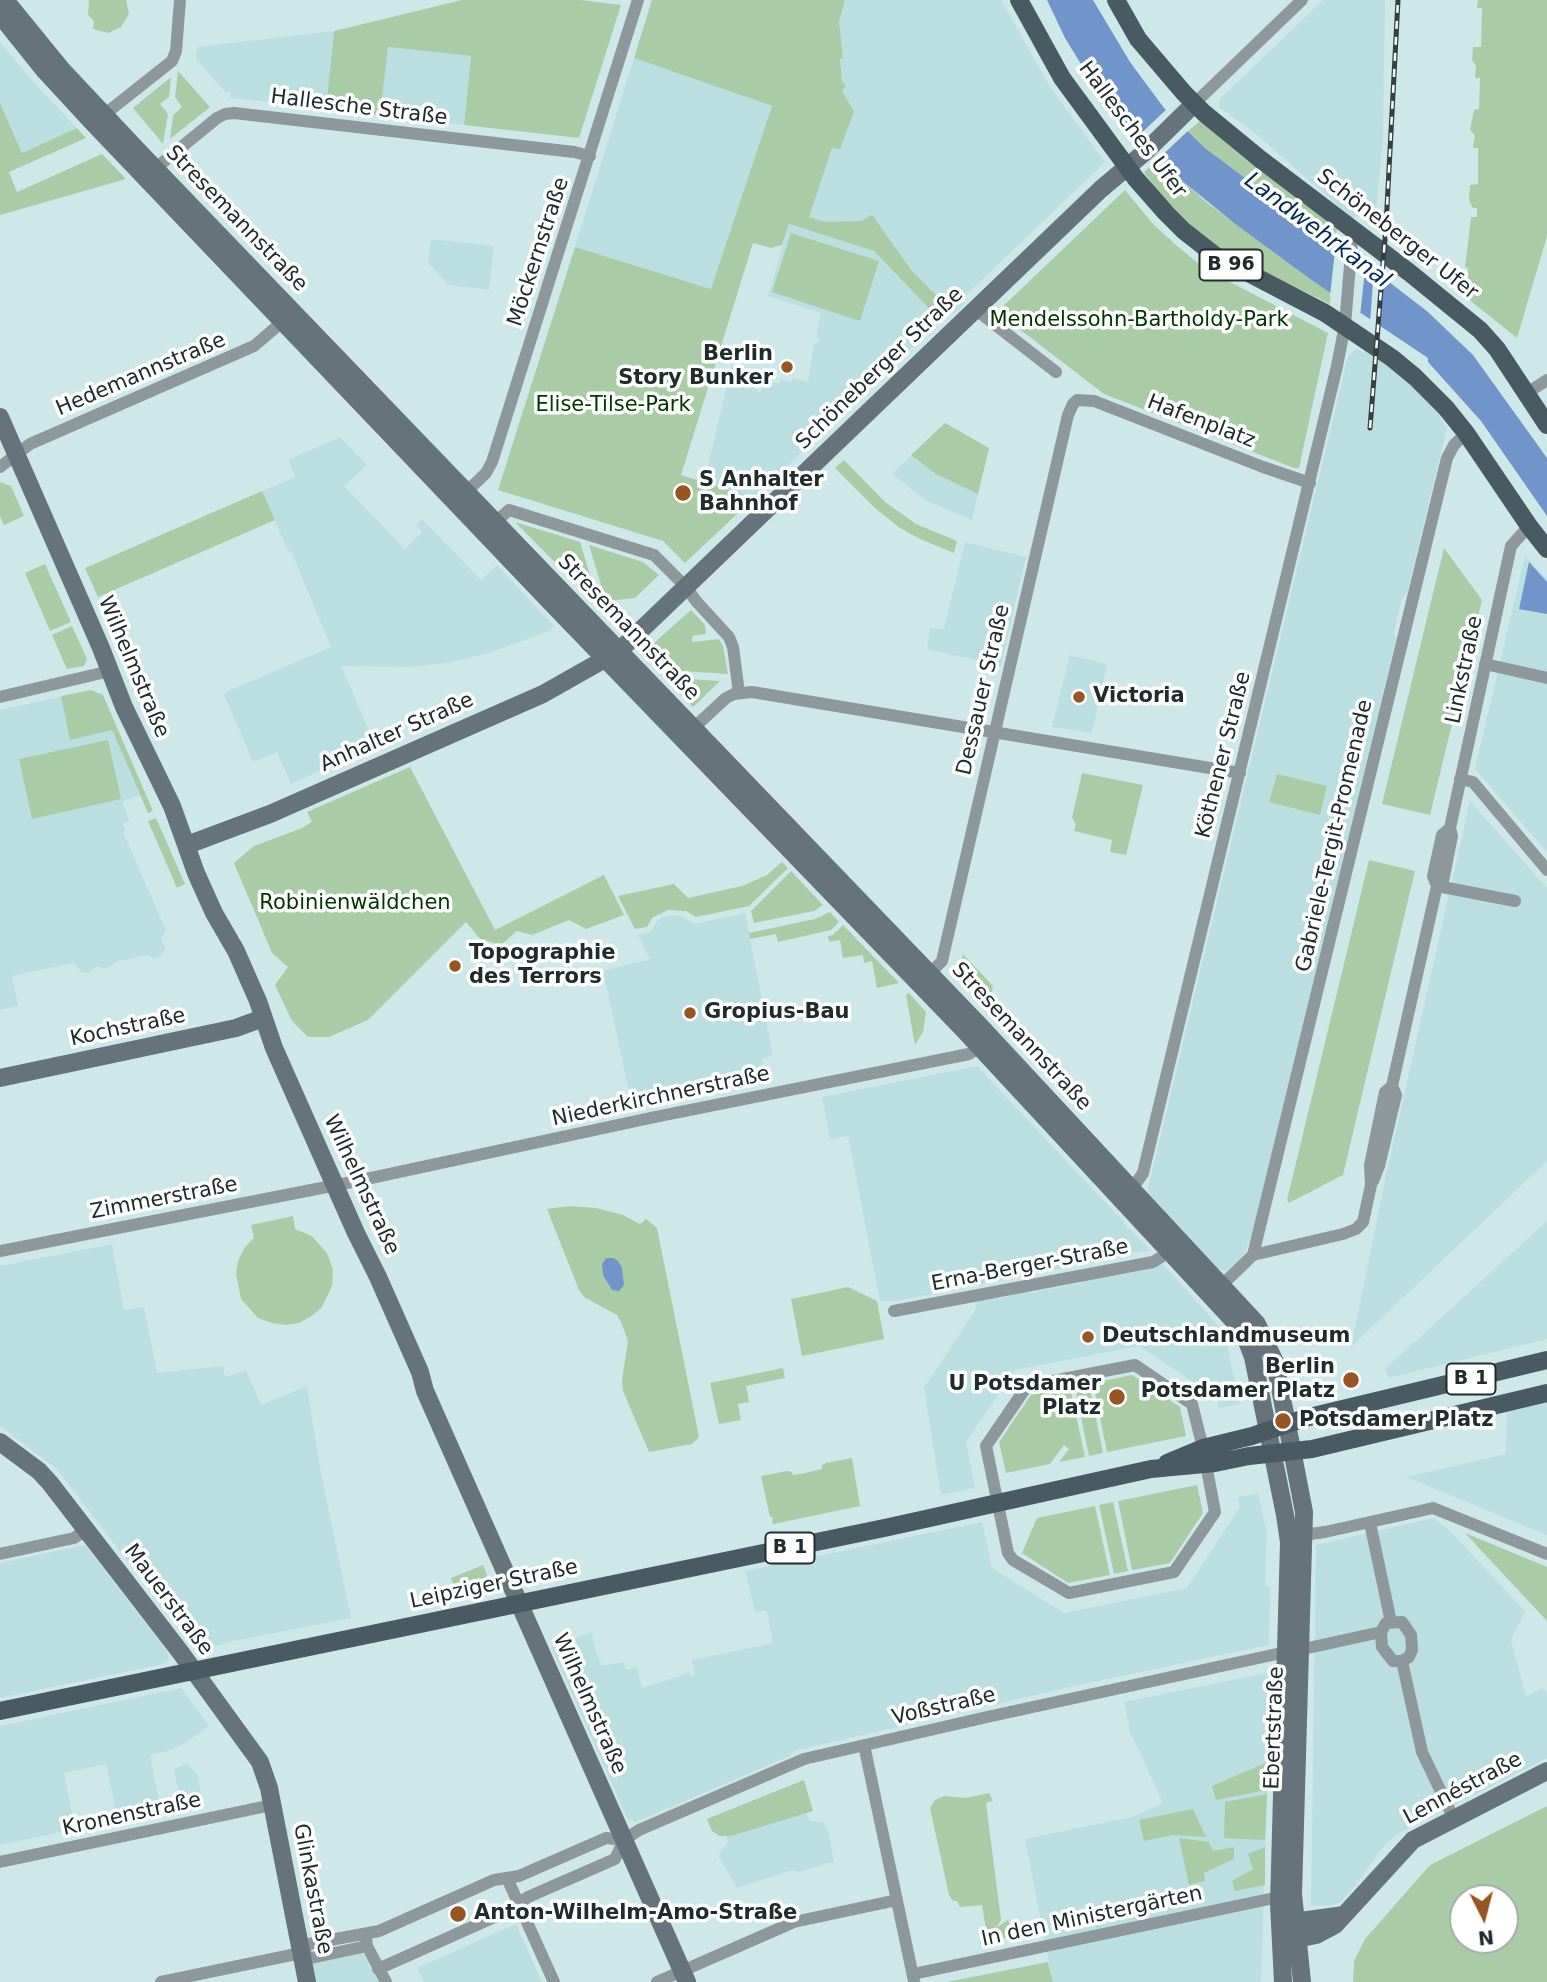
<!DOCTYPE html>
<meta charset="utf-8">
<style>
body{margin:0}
#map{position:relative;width:1547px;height:1982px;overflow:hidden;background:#cee8ea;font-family:"DejaVu Sans",sans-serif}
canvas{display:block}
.north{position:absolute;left:1449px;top:1884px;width:70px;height:70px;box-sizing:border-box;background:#fff;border:2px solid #a6aaab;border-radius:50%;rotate:174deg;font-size:19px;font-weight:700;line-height:28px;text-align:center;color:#212b2c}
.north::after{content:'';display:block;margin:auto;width:24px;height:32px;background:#975621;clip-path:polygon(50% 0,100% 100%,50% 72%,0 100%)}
</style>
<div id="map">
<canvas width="1547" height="1982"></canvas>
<div class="north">N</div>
</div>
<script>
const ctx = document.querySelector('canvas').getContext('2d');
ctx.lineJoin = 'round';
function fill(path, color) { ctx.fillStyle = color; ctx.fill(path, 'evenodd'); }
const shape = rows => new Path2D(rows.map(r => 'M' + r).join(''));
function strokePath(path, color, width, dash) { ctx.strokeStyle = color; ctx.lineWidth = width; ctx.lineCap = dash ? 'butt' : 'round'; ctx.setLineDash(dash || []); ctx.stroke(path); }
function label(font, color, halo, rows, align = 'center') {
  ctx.font = font + ' "DejaVu Sans",sans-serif'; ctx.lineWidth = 7; ctx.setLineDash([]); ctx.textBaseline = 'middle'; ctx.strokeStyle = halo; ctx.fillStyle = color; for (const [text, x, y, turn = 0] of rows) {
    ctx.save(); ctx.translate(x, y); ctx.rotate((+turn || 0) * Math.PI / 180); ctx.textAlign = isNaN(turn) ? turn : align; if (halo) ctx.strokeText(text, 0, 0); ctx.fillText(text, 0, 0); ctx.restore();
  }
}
fill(shape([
 [845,0,1001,0,1050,87,1105,162,962,299,965,303,954,314,912,271,878,225,862,221,825,222,808,217,832,147,842,91,846,86,842,81,840,58,843,57,839,21],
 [1323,0,1385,0,1383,136,1376,212,1352,218,1256,134,1219,107,1220,99],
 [334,31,326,108,230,98,230,92,225,92,196,59,197,47],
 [0,42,35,84,77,128,22,153,0,103],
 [388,47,471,56,464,125,380,115],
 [634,58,772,106,711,289,575,247],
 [789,224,874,251,940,320,754,498,704,482,732,365,760,393,764,383,780,383,780,379,791,382,793,378,808,382,814,344,818,343,820,338,816,337,821,313,768,296],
 [431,239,494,246,489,290,449,285,428,263],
 [1356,349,1364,352,1366,349,1401,374,1443,415,1440,418,1447,427,1407,593,1402,599,1394,631,1396,639,1252,1237,1242,1257,1229,1270,1225,1271,1219,1269,1216,1272,1148,1194,1148,1188,1348,356],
 [945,423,989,448,972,520,925,500,892,474],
 [340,437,367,465,344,486,405,549,422,532,416,525,422,519,481,580,497,565,554,626,549,631,489,653,447,663,410,667,341,666,376,746,291,784,277,752,253,762,224,695,228,691,331,647,291,551,288,551,262,491,295,477,288,460],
 [965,542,1026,557,1001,666,927,649,930,628,944,629],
 [1525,556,1547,579,1547,852,1475,769],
 [1070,655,1107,664,1092,733,1052,727],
 [91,690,96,692,140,796,122,801,129,821,123,824,126,831,123,832,166,930,161,939,166,949,158,958,153,958,147,955,116,962,106,969,97,966,88,973,81,972,74,963,12,976,18,1006,0,1010,0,710],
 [1470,801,1547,888,1547,1161,1351,1347,1385,1180],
 [745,913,773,1056,762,1059,767,1082,633,1110,603,971,650,959,638,935,651,932,657,921,663,917,672,915,682,916,694,924],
 [977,1066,1123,1221,1128,1230,1129,1228,1151,1251,1130,1253,1129,1255,897,1301,880,1301,848,1136,830,1139,822,1097],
 [1547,1221,1547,1339,1389,1378,1385,1369],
 [112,1244,124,1310,144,1307,157,1373,223,1366,225,1377,246,1370,261,1405,307,1386,321,1473,351,1618,229,1642,217,1646,190,1638,184,1635,178,1627,179,1625,151,1588,149,1589,134,1566,132,1567,57,1469,0,1426,0,1266],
 [1163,1264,1224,1332,1240,1404,1219,1408,1217,1398,1139,1346,1015,1370,966,1442,975,1488,941,1495,924,1388,976,1309,975,1301,997,1297,998,1299,1027,1291,1028,1293,1081,1283,1084,1279,1105,1275,1109,1277,1151,1269,1154,1266],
 [1547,1401,1547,1535,1406,1477,1506,1454,1507,1410],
 [1258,1493,1267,1534,1265,1585,1270,1588,1269,1645,1079,1685,794,1751,790,1756,636,1822,627,1818,551,1647,592,1632,595,1649,602,1666,624,1662,626,1669,637,1667,642,1688,689,1673,690,1676,695,1675,692,1660,773,1643,767,1611,755,1612,745,1571,982,1522,992,1568,1064,1613,1187,1588,1240,1507,1238,1497],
 [1433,1518,1447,1528,1525,1611,1511,1640,1526,1696,1543,1688,1547,1695,1547,1758,1397,1834,1382,1848,1355,1886,1341,1902,1332,1905,1311,1906,1316,1545],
 [85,1545,167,1651,169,1659,163,1664,0,1698,0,1563],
 [1271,1672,1261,1982,1053,1982,1025,1839,1132,1817,1163,1803,1130,1732,1124,1702],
 [181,1688,209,1726,184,1744,168,1751,150,1755,161,1811,118,1820,106,1764,64,1773,75,1829,0,1845,0,1726],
 [187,1763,197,1774,203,1803,189,1807,181,1807,174,1769],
 [804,1780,813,1811,806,1813,810,1821,824,1822,828,1830,834,1862,798,1872,793,1870,737,1888,718,1856,728,1842,726,1837,712,1831,707,1819],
 [516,1924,542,1982,424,1982,417,1968],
 [362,1952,379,1982,315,1982,312,1964]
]), '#bbdfe1');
fill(shape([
 [89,0,126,0,129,14,121,27,108,33,93,29,94,21,88,15],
 [462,0,581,0,621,5,579,138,464,125,471,56,388,47,380,115,326,108,334,31],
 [652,0,845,0,839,21,843,58,840,59,842,81,846,86,842,91,854,112,840,149,832,148,809,217,825,222,861,221,872,215,912,271,951,310,940,320,874,251,789,224,782,245,771,248,753,243,681,475,754,498,685,563,663,541,498,490,575,247,711,289,772,106,634,58],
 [1478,0,1547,0,1547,236,1517,338,1467,298,1468,268,1465,267,1471,217,1477,217,1477,208,1473,208,1469,200,1470,185,1478,184,1478,148,1473,148,1475,135,1470,130,1474,110,1479,109,1480,78,1475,78,1476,66,1472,60,1473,47,1481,47,1482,8,1477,8],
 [178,71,210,107,170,139,173,115,182,107,175,97],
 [171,77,169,97,160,104,168,114,163,144,133,108],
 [0,103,22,153,77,128,86,138,9,172,17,192,102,154,126,179,0,215],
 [1200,121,1240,155,1337,229,1336,241,1308,225,1205,148,1188,131],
 [1159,159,1206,202,1310,279,1331,292,1330,304,1242,261,1219,247,1194,228,1159,193,1144,172],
 [1125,190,1153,224,1177,246,1205,269,1328,333,1299,468,1294,468,1104,394,997,312],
 [791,233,879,261,860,321,772,292],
 [945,423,989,448,978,494,936,474,911,455],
 [844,460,885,502,916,524,957,541,954,553,920,539,900,528,876,509,835,468],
 [0,482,11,486,24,516,4,525,0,516],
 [262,491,275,520,98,597,85,568],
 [515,522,580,542,598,601,593,601],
 [589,545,643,562,659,575,635,598,606,601],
 [1444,548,1482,600,1430,815,1382,804],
 [45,564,71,622,50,631,25,573],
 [691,610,705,625,706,634,692,636,692,642,719,639,723,646,728,674,681,671,663,652,658,656,654,643],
 [72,626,87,659,84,666,67,669,52,635],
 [674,678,720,681,693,707,669,682],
 [91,690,103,695,153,811,148,813,112,730,70,740,61,696],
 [108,740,121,799,32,819,19,759],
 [410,767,495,930,604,875,624,915,586,929,569,920,532,935,517,931,501,945,480,939,466,922,368,1020,329,1037,308,1037,292,1021,275,985,288,967,272,953,234,863,254,846,302,828,312,822,307,812],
 [1082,773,1143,785,1126,855,1110,852,1112,840,1074,831,1076,824,1072,818],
 [1277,774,1327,786,1320,815,1269,802],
 [156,818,185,884,177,888,148,821],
 [1369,860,1415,871,1343,1175,1289,1203,1287,1200],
 [782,862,788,868,749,906,696,917,686,911,668,910,652,918,647,927,635,929,618,896,674,884,688,898,742,886,767,875],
 [791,871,823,905,814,911,754,923,751,911],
 [830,912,839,922,831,930,778,942,776,934,750,939,749,933,815,919],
 [843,925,899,983,877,988,872,961,864,963,863,955,843,958,840,940,829,942,828,936,833,935],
 [963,954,993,986,988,1008,958,976],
 [909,993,926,1012,923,1032,915,1045,906,995],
 [569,1206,596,1208,623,1215,640,1224,646,1219,657,1228,699,1437,692,1444,649,1452,623,1391,622,1380,628,1341,621,1322,617,1315,584,1297,579,1290,547,1209],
 [293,1216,295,1229,312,1236,327,1253,333,1270,332,1286,322,1307,313,1315,299,1323,286,1325,272,1323,258,1318,241,1299,236,1274,238,1261,245,1247,254,1238,251,1225],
 [848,1287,877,1301,884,1339,802,1356,791,1299],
 [783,1368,785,1378,746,1386,749,1402,738,1404,741,1420,719,1424,710,1383],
 [1132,1375,1180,1407,1186,1436,1107,1452,1093,1383],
 [1089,1384,1103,1453,1089,1456,1075,1387],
 [1070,1388,1085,1457,1059,1462,1069,1449,1064,1445,1050,1464,1006,1473,999,1442,1031,1395],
 [852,1458,860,1506,773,1524,772,1516,770,1517,761,1476,787,1471,792,1472,793,1475,805,1473,822,1469,822,1465,826,1463],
 [1197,1485,1203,1513,1170,1563,1132,1570,1118,1501],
 [1113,1502,1128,1571,1114,1574,1099,1505],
 [1095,1506,1110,1575,1068,1583,1022,1553,1037,1518],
 [1465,1533,1547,1567,1547,1621],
 [483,1565,492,1588,457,1595,451,1578],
 [1268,1762,1267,1790,1216,1800,1212,1786],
 [804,1780,813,1811,731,1836,720,1836,712,1831,707,1819],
 [989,1793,993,1801,986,1803,1001,1920,996,1928,1008,1920,1013,1933,1013,1936,980,1944,981,1936,986,1929,982,1905,960,1907,957,1901,953,1901,949,1895,930,1808,935,1800,944,1796,966,1798],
 [1267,1794,1265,1840,1224,1838,1225,1802],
 [1547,1806,1547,1982,1353,1982,1354,1961,1365,1939,1430,1865],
 [1463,1898,1505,1898,1505,1940,1463,1940],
 [1193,1809,1206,1837,1173,1835,1144,1841,1139,1820],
 [1179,1838,1209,1842,1213,1851,1234,1847,1234,1859,1204,1873,1205,1881,1189,1885],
 [1265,1847,1265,1885,1235,1891,1232,1881,1253,1869,1248,1854],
 [1048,1962,1053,1982,947,1982]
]), '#a9cca6');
fill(shape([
 [1047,0,1093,0,1130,62,1164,108,1205,148,1308,225,1336,241,1428,312,1473,355,1547,458,1547,516,1481,421,1428,362,1428,358,1310,279,1234,223,1180,179,1136,136,1089,77,1065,38],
 [1529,562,1547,582,1547,614,1519,609],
 [606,1258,613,1258,618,1261,622,1268,624,1285,619,1291,612,1290,603,1275,602,1264]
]), '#7195cb');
fill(shape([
 [1169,107,1190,129,1156,161,1135,139],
 [1336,241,1346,244,1366,261,1360,316,1330,296],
 [1374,268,1384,276,1380,330,1370,323]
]), '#cee8ea');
strokePath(shape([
 [1194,104,1302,0],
 [100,118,172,61,176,51,180,0],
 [151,172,217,118,225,114,234,113,574,152,590,156],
 [975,309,1056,372],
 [1527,393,1547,380],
 [0,467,30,444,254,346,288,317],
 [461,497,486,473,492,462,638,0],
 [490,527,509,510,654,555,686,587,696,601,729,637,733,647,739,693],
 [1485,664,1547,678],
 [0,697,110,671],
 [688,733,726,698,734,694,752,692,1240,773],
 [1460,779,1473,782,1547,870],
 [1437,886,1515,901],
 [1437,886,1433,876,1442,835,1450,828],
 [925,979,942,961,1068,415,1073,404,1077,400,1094,401,1263,467,1310,483],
 [1373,1181,1379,1166,1396,1095,1392,1086],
 [1128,1195,1143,1173,1337,366,1345,325,1353,229],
 [0,1251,357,1181,655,1117,969,1054,986,1043],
 [1253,1255,1447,458,1454,445,1466,433],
 [1217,1290,1253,1255,1343,1234,1356,1229,1363,1222,1371,1185,1370,1165,1385,1092,1392,1086,1437,886,1443,881,1452,836,1450,828,1511,546,1529,526],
 [894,1311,1153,1262,1171,1251],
 [1203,1448,1192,1404,1135,1365,1027,1386,986,1446,1008,1553,1013,1560,1069,1593,1174,1572,1215,1512,1206,1464],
 [1370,1523,1391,1622],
 [1296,1536,1325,1532,1433,1508,1547,1554],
 [0,1554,74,1538,86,1530],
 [1402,1622,1411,1635,1412,1650,1409,1657,1402,1661,1393,1661,1382,1647,1381,1632,1386,1623,1402,1622],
 [1299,1650,1381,1632],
 [1402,1661,1422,1752,1454,1819],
 [864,1745,914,1981],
 [0,1862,272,1805],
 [507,1878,554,1982],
 [366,1938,367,1946,386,1982],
 [301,1953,309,1944,379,1931,494,1880,519,1876,606,1838,624,1840],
 [378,1969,508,1911,528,1897,615,1859,624,1840,639,1830,804,1759,987,1717,1286,1652],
 [913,1974,1279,1897],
 [161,1982,301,1953,311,1958,367,1946],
 [657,1982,794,1922,897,1900]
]), '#8e979c', 12);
strokePath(shape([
 [5,0,62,70,142,155,981,1027,1257,1324,1275,1362,1304,1512,1293,1894,1302,1982],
 [0,15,45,71,93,123,558,610,962,1028,1243,1331,1253,1357,1285,1515,1289,1542,1279,1904,1283,1982],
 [0,417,101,648,124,707,172,806,196,873,214,913,236,951,258,1001,274,1048,356,1233,378,1277,420,1372,425,1391,687,1982],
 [187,845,270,814,543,694,619,651,1101,189,1145,152,1194,104],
 [0,1078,236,1028,263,1018],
 [0,1442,39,1471,50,1483,181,1653,260,1762,269,1788,307,1982],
 [1286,1923,1344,1915],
 [1287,1941,1316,1935,1335,1925,1413,1840,1547,1771]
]), '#66737a', 18);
strokePath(shape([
 [1019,0,1062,78,1136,179,1166,213,1184,231,1216,256,1325,313,1392,358,1415,377,1446,408,1466,433,1529,526,1547,549],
 [1116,0,1138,39,1184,93,1204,113,1260,159,1410,273,1480,330,1497,349,1547,425],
 [1167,1463,1203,1448,1252,1436,1305,1418,1547,1360],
 [0,1711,889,1527,1151,1469,1215,1463,1249,1456,1312,1449,1547,1393]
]), '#4a5a62', 18);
const rail = shape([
 [1370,428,1386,226,1398,0]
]);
strokePath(rail, '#333f40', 5);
strokePath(rail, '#fff', 2.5, [8]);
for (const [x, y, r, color] of [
 [787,367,7,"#975621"],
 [683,493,9,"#975621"],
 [1079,697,7,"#975621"],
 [455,966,7,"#975621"],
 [690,1013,7,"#975621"],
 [1088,1337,7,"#975621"],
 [1351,1380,9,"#975621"],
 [1117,1397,9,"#975621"],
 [1283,1421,9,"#975621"],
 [458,1914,9,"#975621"]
]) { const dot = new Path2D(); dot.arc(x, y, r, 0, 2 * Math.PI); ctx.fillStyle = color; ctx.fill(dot); strokePath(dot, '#fff', 2.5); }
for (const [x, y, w] of [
 [1231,265,63],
 [1471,1379,49],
 [790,1548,49]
]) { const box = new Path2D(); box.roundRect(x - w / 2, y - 15.5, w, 31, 5); ctx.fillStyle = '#fff'; ctx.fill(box); strokePath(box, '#212b2c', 2); }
label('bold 19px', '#212b2c', null, [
 ["B 96",1231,265],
 ["B 1",1471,1379],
 ["B 1",790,1548]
]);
label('21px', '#212b2c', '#fff', [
 ["Hallesche Straße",359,108,7],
 ["Hallesches Ufer",1132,130,53],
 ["Stresemannstraße",236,219,46],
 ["Schöneberger Ufer",1397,235,38],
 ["Möckernstraße",539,252,-72],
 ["Schöneberger Straße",880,369,-44],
 ["Hedemannstraße",141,375,-23],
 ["Hafenplatz",1201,422,21],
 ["Stresemannstraße",628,628,46],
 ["Wilhelmstraße",133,667,67],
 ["Linkstraße",1465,670,-78],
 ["Dessauer Straße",984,690,-77],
 ["Anhalter Straße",397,733,-24],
 ["Köthener Straße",1224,755,-76],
 ["Gabriele-Tergit-Promenade",1335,836,-77],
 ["Kochstraße",128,1028,-12],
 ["Stresemannstraße",1021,1037,47],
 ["Niederkirchnerstraße",661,1097,-12],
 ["Wilhelmstraße",361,1185,65],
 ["Zimmerstraße",164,1199,-11],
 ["Erna-Berger-Straße",1030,1266,-11],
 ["Leipziger Straße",494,1585,-12],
 ["Mauerstraße",168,1600,53],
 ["Wilhelmstraße",589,1704,66],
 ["Voßstraße",944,1707,-13],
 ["Ebertstraße",1275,1728,-88],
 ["Lennéstraße",1463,1789,-28],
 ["Kronenstraße",132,1815,-12],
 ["Glinkastraße",312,1889,79],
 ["In den Ministergärten",1092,1917,-12]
]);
label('21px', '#003400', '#fff', [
 ["Mendelssohn-Bartholdy-Park",1139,321],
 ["Elise-Tilse-Park",613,406],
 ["Robinienwäldchen",355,904]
]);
label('bold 21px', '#212b2c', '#fff', [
 ["Berlin",773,355,"right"],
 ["Story Bunker",773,379,"right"],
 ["S Anhalter",699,481],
 ["Bahnhof",699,505],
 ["Victoria",1093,697],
 ["Topographie",469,954],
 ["des Terrors",469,978],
 ["Gropius-Bau",704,1013],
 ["Deutschlandmuseum",1102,1337],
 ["Berlin",1335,1368,"right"],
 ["Potsdamer Platz",1335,1392,"right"],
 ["U Potsdamer",1101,1385,"right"],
 ["Platz",1101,1409,"right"],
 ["Potsdamer Platz",1299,1421],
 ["Anton-Wilhelm-Amo-Straße",474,1914]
], 'left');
label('italic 23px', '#052758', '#fff', [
 ["Landwehrkanal",1317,231,37]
]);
</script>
